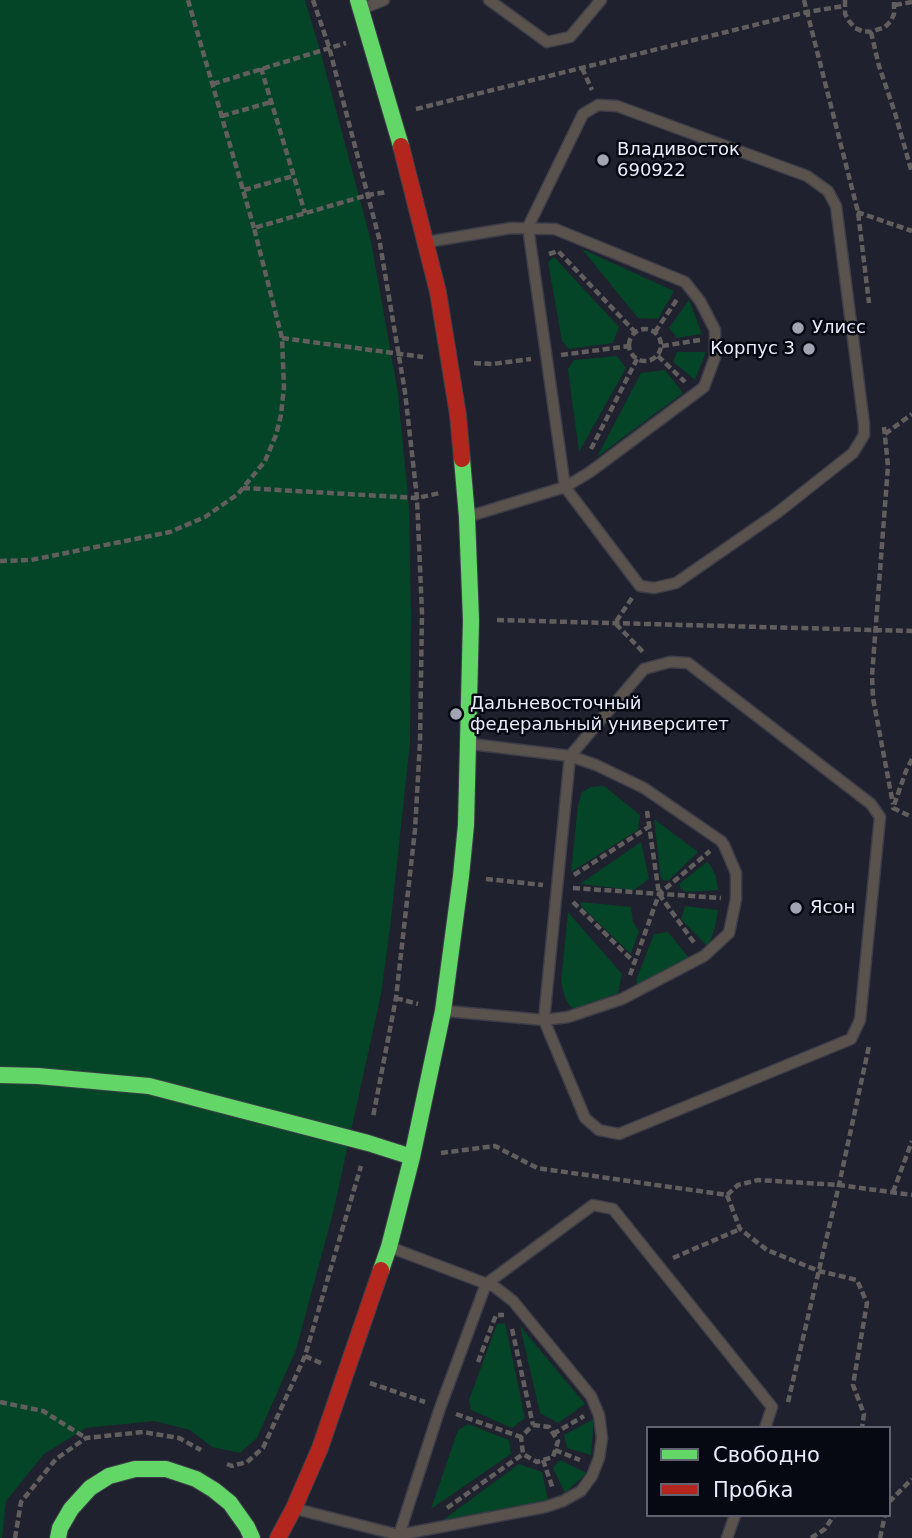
<!DOCTYPE html>
<meta charset="utf-8">
<style>
body{margin:0}
#map{position:relative;width:912px;height:1538px;overflow:hidden;background:#1f212e;font-family:"DejaVu Sans",sans-serif}
canvas{display:block}
.legend{position:absolute;left:646px;top:1426px;width:245px;height:91px;box-sizing:border-box;background:#060812;border:2px solid #606370;margin:0;padding:9px 12px;list-style:none;font-size:21px;color:#e8ebfc}
.legend li{display:flex;align-items:center;gap:14px;height:35px}
.legend b{width:35px;border:2px solid #606370}
</style>
<div id="map">
<canvas width="912" height="1538"></canvas>
<ul class="legend">
<li><b style="height:9px;background:#63d668"></b>Свободно</li>
<li><b style="height:9px;background:#b3261e"></b>Пробка</li>
</ul>
</div>
<script>
const ctx = document.querySelector('canvas').getContext('2d');
ctx.lineJoin = 'round';
function fill(path, color) { ctx.fillStyle = color; ctx.fill(path, 'evenodd'); }
const shape = rows => new Path2D(rows.map(r => 'M' + r).join(''));
function strokePath(path, color, width, dash) { ctx.strokeStyle = color; ctx.lineWidth = width; ctx.lineCap = dash ? 'butt' : 'round'; ctx.setLineDash(dash || []); ctx.stroke(path); }
function label(font, color, halo, rows, align = 'center') {
  ctx.font = font + ' "DejaVu Sans",sans-serif'; ctx.lineWidth = 5; ctx.setLineDash([]); ctx.textBaseline = 'middle'; ctx.strokeStyle = halo; ctx.fillStyle = color; for (const [text, x, y, turn = 0] of rows) {
    ctx.save(); ctx.translate(x, y); ctx.rotate((+turn || 0) * Math.PI / 180); ctx.textAlign = isNaN(turn) ? turn : align; if (halo) ctx.strokeText(text, 0, 0); ctx.fillText(text, 0, 0); ctx.restore();
  }
}
fill(shape([
 [0,0,305,0,320,50,371,241,398,394,409,506,411,612,410,743,390,928,381,994,334,1209,296,1350,257,1438,240,1453,212,1447,190,1430,154,1421,86,1428,44,1454,6,1501,2,1538,0,1538],
 [582,249,674,291,658,319,638,318],
 [554,257,619,327,613,343,569,349,562,341,548,262],
 [689,300,702,334,677,338,669,328],
 [677,352,706,352,695,380,673,362],
 [617,356,626,368,579,452,568,369,574,360],
 [665,370,683,393,597,457,641,373],
 [604,786,640,815,638,830,571,872,578,805,582,792,591,787],
 [654,819,698,852,669,880,665,881,661,878,660,871],
 [641,842,649,879,634,890,580,884],
 [707,862,711,866,716,877,718,890,686,892,681,889,679,884],
 [581,902,631,907,633,922,639,931,631,954,585,910,581,906],
 [685,906,718,910,715,928,708,947,681,919],
 [568,912,622,974,618,993,574,1009,570,1006,565,998,561,982],
 [668,932,689,958,685,963,636,987,637,978,654,934],
 [505,1323,525,1418,512,1428,471,1410,469,1400,497,1324],
 [520,1326,585,1404,558,1423,540,1413],
 [594,1419,591,1455,567,1448,564,1435],
 [468,1424,509,1440,511,1454,431,1509,458,1430],
 [560,1460,587,1473,565,1493,553,1468],
 [519,1464,542,1472,548,1500,443,1520]
]), '#044427');
const lane = shape([
 [489,0,547,42,570,37,601,0],
 [364,8,384,0],
 [598,105,617,106,807,176,828,191,836,206,864,424,864,435,853,453,777,513,676,583,654,588,640,586,565,487,528,227,583,114,598,105],
 [427,242,511,228,555,229,685,282,700,301,715,330,715,357,704,387,590,472,565,487,470,516],
 [670,662,688,663,871,804,880,817,860,1020,851,1039,619,1134,599,1130,585,1118,544,1020,570,756,644,669,670,662],
 [446,1011,544,1020,568,1017,622,999,704,956,729,933,736,899,736,873,724,845,721,841,644,788,596,765,570,756,471,744],
 [296,1509,399,1535,545,1507,563,1501,581,1491,592,1476,599,1458,602,1438,599,1415,591,1396,513,1301,495,1287,392,1248],
 [400,1538,399,1535,440,1408,486,1284,593,1205,613,1209,772,1407,765,1428],
 [727,1538,735,1515]
]);
const fast = shape([
 [358,0,401,146],
 [0,1075,38,1076,149,1086,368,1143,412,1157],
 [381,1270,389,1247,412,1157,443,1011,461,876,466,825,471,620,467,517,462,459],
 [58,1538,60,1528,71,1509,90,1488,109,1476,135,1469,166,1469,196,1479,214,1490,230,1503,247,1527,252,1538]
]);
const jam = shape([
 [401,146,438,292,458,415,462,459],
 [278,1538,294,1508,320,1448,381,1270]
]);
strokePath(lane, '#3d3e49', 13);
strokePath(fast, '#3d3e49', 18);
strokePath(jam, '#3d3e49', 18);
strokePath(shape([
 [188,0,254,228],
 [313,0,329,47,379,238,405,392,417,498,422,613,420,742,415,830,396,998,373,1117],
 [804,0,858,212,869,303],
 [845,0,845,14,849,21,855,28,862,31,871,32,885,27,891,21,894,14,894,0],
 [895,5,912,2],
 [871,32,879,66,895,113,912,173],
 [261,68,305,213],
 [582,68,592,90],
 [213,84,346,43],
 [416,109,807,12,844,6],
 [222,116,271,102],
 [244,190,293,176],
 [857,212,912,231],
 [549,254,558,251,635,332],
 '629 345a16 16 0 1 1 32 0a16 16 0 1 1-32 0Z',
 [655,332,678,298],
 [282,338,423,357],
 [662,346,700,340],
 [561,355,629,346],
 [658,356,685,382],
 [474,363,492,364,531,359],
 [884,427,888,466,872,676,873,698,893,804],
 [885,434,912,414],
 [591,449,637,359],
 [243,488,417,498,440,493],
 [0,561,31,560,170,532,205,517,238,494,265,461,276,435,281,415,284,387,282,338,254,228,368,195,387,192],
 [632,598,615,623,644,653],
 [497,620,912,631],
 [912,759,906,771,893,808,912,817],
 [647,811,659,894,695,944],
 [574,875,650,826],
 [486,879,543,885],
 [573,888,721,898],
 [573,902,635,963],
 [630,975,659,894,710,851],
 [396,998,418,1004],
 [441,1153,495,1146,537,1168,727,1195,738,1185,758,1180,839,1185,912,1195],
 [893,1192,912,1141],
 [727,1195,740,1229,767,1250,819,1271,857,1280,867,1303,853,1385,864,1414,862,1428],
 [673,1258,740,1229],
 [512,1329,533,1425],
 [305,1356,323,1364],
 [478,1362,496,1315,504,1315],
 [370,1383,425,1402],
 [0,1402,43,1411,86,1438],
 [788,1402,839,1185,869,1046],
 [456,1414,521,1437],
 [533,1425,549,1427,558,1441,553,1457,537,1462,523,1454,521,1437,533,1425],
 [553,1434,584,1416],
 [555,1450,580,1460],
 [543,1460,553,1489],
 [227,1464,232,1466,247,1462,263,1448,305,1356,361,1166],
 [889,1502,912,1479],
 [447,1508,523,1454],
 [15,1538,21,1502,56,1459,86,1438,143,1432,179,1438,201,1450],
 [811,1538,825,1529,834,1515],
 [880,1538,885,1515]
]), '#635e5e', 4.5, [7, 3.5]);
strokePath(lane, '#5a524d', 10);
strokePath(fast, '#63d668', 16);
strokePath(jam, '#b3261e', 16);
for (const [x, y, r, color] of [
 [603,160,7,"#a2a4b4"],
 [798,328,7,"#a2a4b4"],
 [809,349,7,"#a2a4b4"],
 [456,714,7,"#a2a4b4"],
 [796,908,7,"#a2a4b4"]
]) { const dot = new Path2D(); dot.arc(x, y, r, 0, 2 * Math.PI); ctx.fillStyle = color; ctx.fill(dot); strokePath(dot, '#060812', 2.5); }
label('18px', '#e8ebfc', '#060812', [
 ["Владивосток",617,150],
 ["690922",617,171],
 ["Улисс",812,328],
 ["Корпус 3",795,349,"right"],
 ["Дальневосточный",470,704],
 ["федеральный университет",470,725],
 ["Ясон",810,908]
], 'left');
</script>
